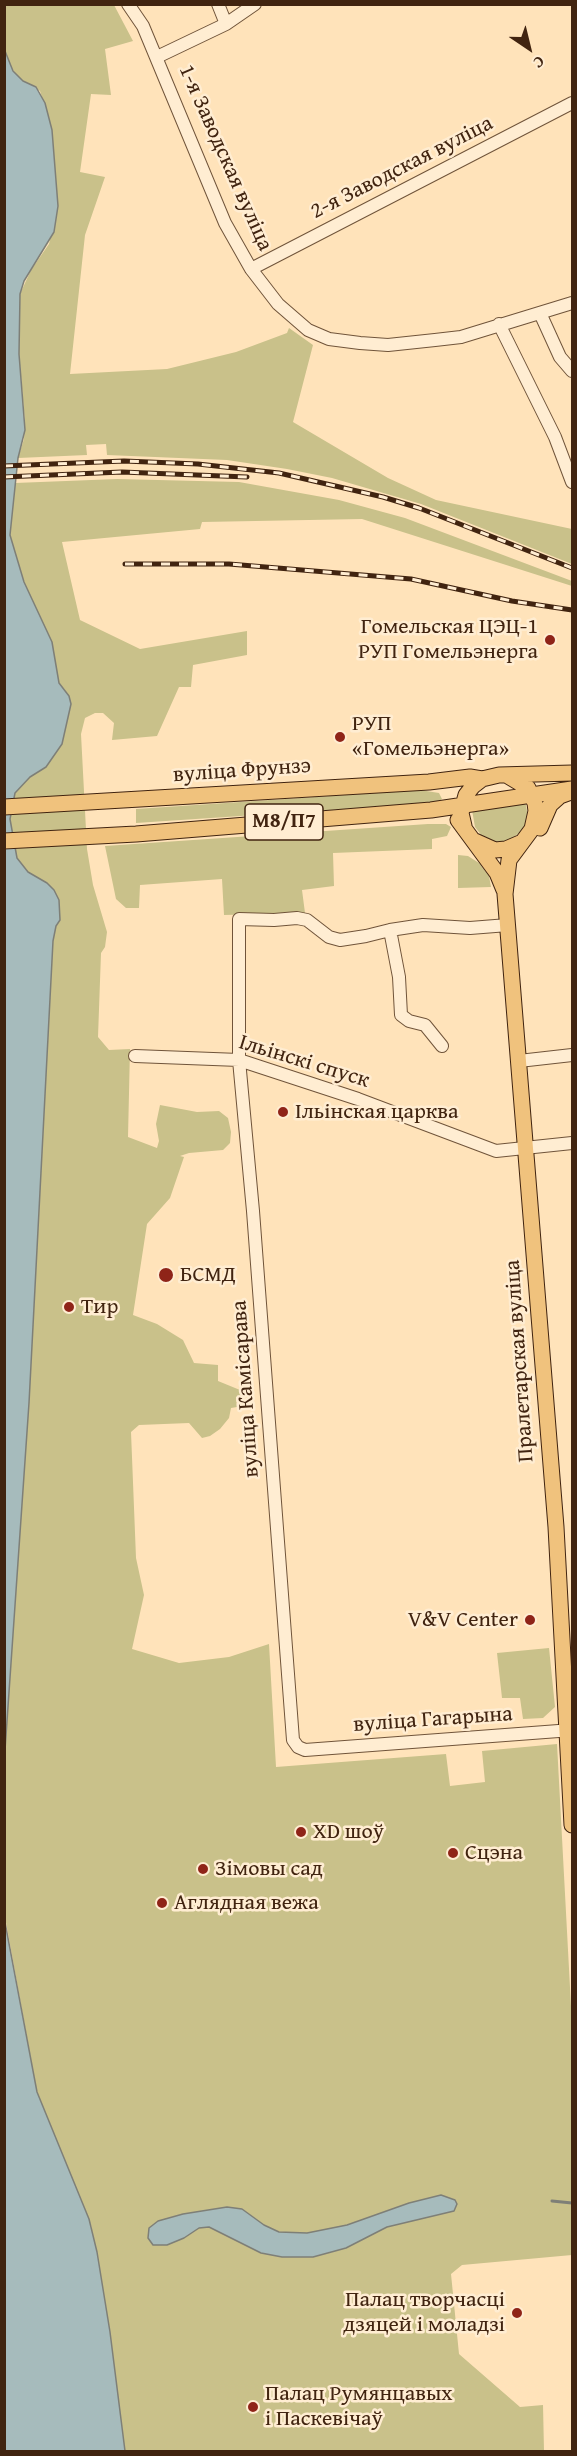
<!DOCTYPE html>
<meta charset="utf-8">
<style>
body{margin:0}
#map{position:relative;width:577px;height:2456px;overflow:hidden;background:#ffe3ba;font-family:"Gentium Book Plus",serif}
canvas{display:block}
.frame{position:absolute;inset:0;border:6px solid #412410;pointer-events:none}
.north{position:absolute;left:499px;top:18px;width:60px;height:60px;-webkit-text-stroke:4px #ffedd2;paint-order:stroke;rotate:145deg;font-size:16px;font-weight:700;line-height:24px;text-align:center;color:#412410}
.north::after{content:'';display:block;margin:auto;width:21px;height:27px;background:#412410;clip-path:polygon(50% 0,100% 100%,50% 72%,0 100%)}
</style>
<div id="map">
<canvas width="577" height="2456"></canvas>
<div class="frame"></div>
<div class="north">С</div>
</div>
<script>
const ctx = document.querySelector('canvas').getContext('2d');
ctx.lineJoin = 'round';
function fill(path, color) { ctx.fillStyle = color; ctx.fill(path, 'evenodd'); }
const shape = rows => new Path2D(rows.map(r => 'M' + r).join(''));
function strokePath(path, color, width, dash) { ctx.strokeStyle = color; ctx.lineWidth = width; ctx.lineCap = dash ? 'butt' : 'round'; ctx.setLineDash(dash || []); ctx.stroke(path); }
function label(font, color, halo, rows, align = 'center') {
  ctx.font = font + ' "Gentium Book Plus",serif'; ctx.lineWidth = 5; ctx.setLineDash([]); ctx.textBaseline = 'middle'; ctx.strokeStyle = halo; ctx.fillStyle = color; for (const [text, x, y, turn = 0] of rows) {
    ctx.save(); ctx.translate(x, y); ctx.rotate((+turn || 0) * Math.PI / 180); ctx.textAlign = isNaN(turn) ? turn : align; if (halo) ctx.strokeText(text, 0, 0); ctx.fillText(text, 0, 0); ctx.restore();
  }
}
fill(shape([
 [4,5,114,5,133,41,105,49,111,95,91,94,80,172,105,177,85,235,70,374,167,369,236,352,287,333,289,328,313,345,293,422,388,478,436,500,572,529,572,564,421,504,332,478,287,469,227,460,107,455,106,444,86,445,87,455,18,458,24,439,25,422,19,354,20,294,31,270,49,244,58,206,52,130,40,91,19,78,10,66,5,51],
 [117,479,239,482,339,500,405,518,572,581,572,586,362,519,202,522,200,529,62,542,80,620,140,649,247,631,247,655,193,665,191,687,179,687,157,736,112,740,114,723,103,713,95,713,85,718,81,734,87,849,93,885,107,932,105,947,101,953,98,1037,109,1050,130,1049,128,1137,157,1148,159,1141,156,1124,160,1105,197,1112,219,1111,228,1118,231,1132,230,1143,223,1150,189,1153,180,1156,184,1157,170,1198,147,1224,133,1315,157,1324,183,1340,194,1363,218,1365,218,1381,240,1390,249,1389,249,1395,236,1397,237,1407,231,1408,229,1418,220,1429,210,1436,202,1438,189,1423,139,1425,131,1432,136,1558,144,1595,132,1649,179,1663,229,1657,269,1644,276,1767,446,1754,450,1786,485,1782,482,1751,557,1744,572,2025,572,2255,462,2265,451,2274,459,2354,520,2407,543,2405,544,2451,125,2451,110,2332,91,2225,37,2092,5,1917,5,1750,29,1403,53,941,56,926,60,920,59,909,47,883,28,872,17,858,10,819,15,793,30,777,46,767,62,744,71,704,67,693,59,683,52,642,24,582,11,541,9,528,15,483],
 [420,790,439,793,442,799,435,803,136,823,136,809],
 [525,800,528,817,526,826,511,840,497,842,490,840,482,836,475,827,472,810],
 [428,824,446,824,451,827,447,836,432,839,432,849,333,853,334,886,302,890,305,913,224,915,222,879,140,885,139,908,126,908,116,899,105,846],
 [458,855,468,856,479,863,489,876,491,887,458,888],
 [549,1648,555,1707,543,1718,523,1719,520,1698,502,1698,497,1653]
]), '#c9c18a');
const water = shape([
 [5,51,13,71,23,81,36,87,45,103,52,130,58,206,54,232,24,281,20,294,19,354,25,430,18,458,10,535,24,582,52,642,59,683,69,696,71,704,62,744,46,767,30,777,15,793,10,819,17,858,28,872,47,883,54,890,59,900,60,920,56,926,53,941,29,1403,5,1750,5,51],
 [4,1917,37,2092,89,2219,97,2252,110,2332,125,2451,5,2451,4,1917],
 [441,2195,455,2200,457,2204,454,2211,387,2227,346,2248,313,2257,282,2257,261,2253,209,2227,199,2228,184,2238,167,2245,153,2245,148,2238,149,2228,158,2221,183,2214,227,2207,242,2209,264,2225,279,2232,307,2233,347,2225,409,2203,441,2195]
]);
fill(water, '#a6bbbc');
strokePath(water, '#7e7f77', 1.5);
strokePath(shape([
 [552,2201,572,2203]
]), '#7e7f77', 3);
const minor = shape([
 [128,4,143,26,225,223,251,269,278,304,308,330,329,339,360,343,388,345,435,340,461,337,572,303],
 [218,4,226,24],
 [157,57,226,24,255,4],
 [251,269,572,103],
 [540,313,560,357,572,371],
 [499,324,555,437,572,482],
 [390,930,423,925,470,928,508,925],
 [442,1046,425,1025,409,1021,401,1015,399,977,390,930,366,936,340,940,329,937,307,920,297,918,274,920,239,919,239,1060,253,1211,293,1740,298,1747,305,1750,572,1730],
 [135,1056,239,1060,358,1099,496,1151,572,1143],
 [519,1061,572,1055]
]);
const major = shape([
 [508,776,528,788,535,803,536,811,532,829,509,860,505,894,556,1527,572,1825],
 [4,807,429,782,470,777,482,779],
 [458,820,497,873,504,890],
 [464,826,461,813,466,795,473,786,482,779,499,775,572,773],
 [540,828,550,805,560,796,571,792],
 [4,841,136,834,431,810,572,789],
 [475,841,495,850,506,849,520,843]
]);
strokePath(minor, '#70543a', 14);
strokePath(major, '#412410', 17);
strokePath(minor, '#ffedd2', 12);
strokePath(major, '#f0c27d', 15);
const rail = shape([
 [4,466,124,461,198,464,279,473,383,497,419,508,572,568],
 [4,477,122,472,247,477],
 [125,564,229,564,411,579,512,601,572,610]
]);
strokePath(rail, '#412410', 5);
strokePath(rail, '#ffedd2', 3, [9]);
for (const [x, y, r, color] of [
 [550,640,6,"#8f2418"],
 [340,737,6,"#8f2418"],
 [283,1112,6,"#8f2418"],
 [166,1275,8,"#8f2418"],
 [69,1307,6,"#8f2418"],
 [530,1620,6,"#8f2418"],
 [301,1832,6,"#8f2418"],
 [453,1853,6,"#8f2418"],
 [203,1869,6,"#8f2418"],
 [162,1903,6,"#8f2418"],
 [517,2313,6,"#8f2418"],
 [253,2407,6,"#8f2418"]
]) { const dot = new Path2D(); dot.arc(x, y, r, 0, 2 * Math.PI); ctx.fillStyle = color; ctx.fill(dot); strokePath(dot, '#ffedd2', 2); }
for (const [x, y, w] of [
 [284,822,78]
]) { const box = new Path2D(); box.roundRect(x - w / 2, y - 18, w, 36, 4.5); ctx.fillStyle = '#ffedd2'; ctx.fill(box); strokePath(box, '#412410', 1.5); }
label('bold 21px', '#412410', null, [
 ["М8/П7",284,822]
]);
label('22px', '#412410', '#ffedd2', [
 ["1-я Заводская вуліца",225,158,66],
 ["2-я Заводская вуліца",402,168,-27],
 ["вуліца Фрунзэ",242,771,-4],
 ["Ільінскі спуск",304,1062,17],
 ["Пралетарская вуліца",520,1361,-94],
 ["вуліца Камісарава",246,1389,-94],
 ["вуліца Гагарына",433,1720,-4]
]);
label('22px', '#412410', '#ffedd2', [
 ["Гомельская ЦЭЦ-1",538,627,"right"],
 ["РУП Гомельэнерга",538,652,"right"],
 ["РУП",352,724],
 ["«Гомельэнерга»",352,749],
 ["Ільінская царква",295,1112],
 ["БСМД",180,1275],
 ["Тир",81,1307],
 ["V&V Center",518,1620,"right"],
 ["XD шоў",313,1832],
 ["Сцэна",465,1853],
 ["Зімовы сад",215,1869],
 ["Аглядная вежа",174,1903],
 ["Палац творчасці",505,2300,"right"],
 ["дзяцей і моладзі",505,2325,"right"],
 ["Палац Румянцавых",265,2394],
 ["і Паскевічаў",265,2419]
], 'left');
</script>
